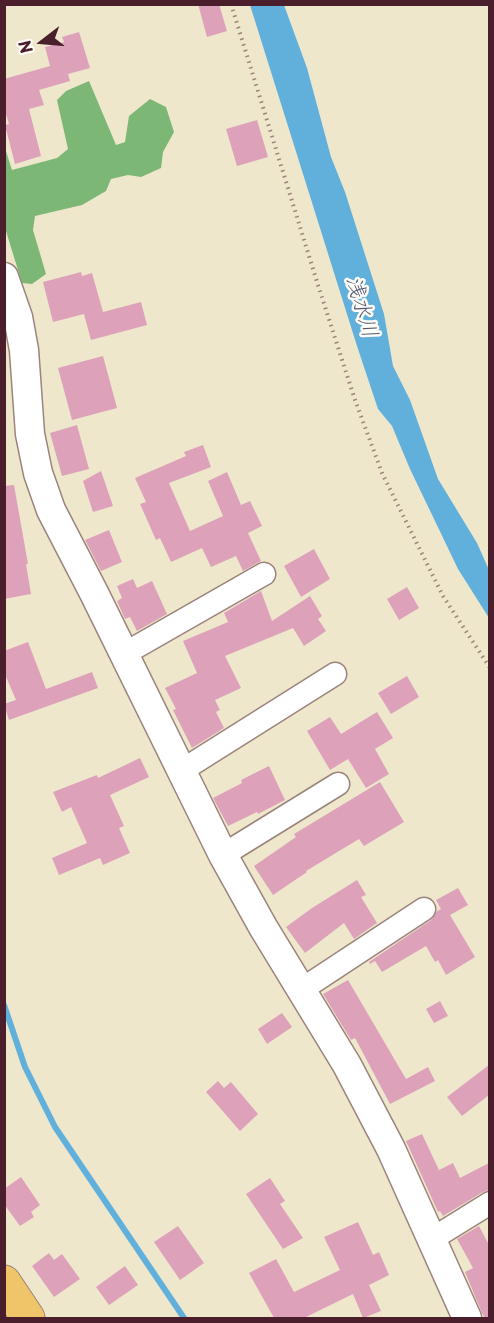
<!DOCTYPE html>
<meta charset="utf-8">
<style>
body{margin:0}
#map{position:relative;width:494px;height:1323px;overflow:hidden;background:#eee7cc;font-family:"Playpen Sans",sans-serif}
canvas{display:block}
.frame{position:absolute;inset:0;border:6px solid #4a1f2b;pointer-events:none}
.north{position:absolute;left:12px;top:12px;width:60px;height:60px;-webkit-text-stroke:4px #fdfcf7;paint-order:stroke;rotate:254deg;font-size:16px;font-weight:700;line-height:24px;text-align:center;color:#4a1f2b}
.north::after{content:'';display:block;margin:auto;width:21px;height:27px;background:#4a1f2b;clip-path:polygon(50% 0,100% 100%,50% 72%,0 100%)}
</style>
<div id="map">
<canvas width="494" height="1323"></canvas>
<div class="frame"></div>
<div class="north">N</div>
</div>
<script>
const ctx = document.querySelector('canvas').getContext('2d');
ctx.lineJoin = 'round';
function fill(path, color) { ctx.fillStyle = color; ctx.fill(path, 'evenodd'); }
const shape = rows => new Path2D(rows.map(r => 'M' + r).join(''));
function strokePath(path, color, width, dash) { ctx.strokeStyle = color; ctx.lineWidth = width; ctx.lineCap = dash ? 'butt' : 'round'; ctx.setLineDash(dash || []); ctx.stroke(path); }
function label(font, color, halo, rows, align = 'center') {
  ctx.font = font + ' "Playpen Sans","Klee One",sans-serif'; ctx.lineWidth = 5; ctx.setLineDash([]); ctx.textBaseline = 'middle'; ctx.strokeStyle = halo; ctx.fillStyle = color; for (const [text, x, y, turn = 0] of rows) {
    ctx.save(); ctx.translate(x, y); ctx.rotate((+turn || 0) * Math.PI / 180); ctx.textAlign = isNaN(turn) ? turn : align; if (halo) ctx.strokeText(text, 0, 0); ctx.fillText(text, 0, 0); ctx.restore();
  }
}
fill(shape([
 [89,81,116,145,125,142,129,116,150,99,166,107,174,132,163,152,161,168,141,177,128,175,111,179,106,191,82,205,35,216,33,230,46,274,32,284,22,283,5,228,5,148,12,170,57,158,68,149,57,100,66,91]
]), '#7db775');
fill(shape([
 [250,5,284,5,307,68,331,157,345,192,384,314,393,366,410,400,438,479,477,543,489,570,489,618,458,569,410,469,392,426,378,409,357,346]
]), '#61b0dc');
strokePath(shape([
 [4,1005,25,1067,55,1127,184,1318]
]), '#61b0dc', 6);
fill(shape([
 [198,4,219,4,227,31,207,37],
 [79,32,90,68,68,74,70,81,39,90,44,105,29,109,41,156,15,164,5,125,9,124,4,107,4,79,50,66,45,47,64,42,62,37],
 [257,120,268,157,237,166,226,129],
 [81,272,82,276,92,273,103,312,141,302,147,325,91,340,84,314,53,322,43,282],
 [103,356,117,408,72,420,58,368],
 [77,425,89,469,62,476,50,433],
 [203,445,211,467,169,483,190,531,223,516,208,481,227,472,241,505,250,501,262,526,248,533,261,561,243,571,236,556,211,567,202,548,171,562,160,538,156,540,140,504,146,502,135,478,186,456,184,452],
 [101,471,113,506,93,512,83,481],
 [14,485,28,564,26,564,31,594,4,599,4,486],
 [109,530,122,562,101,571,85,540],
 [314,549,330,579,301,597,284,566],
 [133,579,137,588,152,581,167,614,137,631,130,617,125,619,117,601,122,598,117,586],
 [407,587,419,608,399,620,387,599],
 [261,591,272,621,310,596,322,616,318,619,326,631,304,646,293,628,225,656,241,688,215,700,220,710,216,712,224,728,192,748,173,710,176,709,165,688,197,673,183,641,228,622,224,613],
 [28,642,46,689,92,672,98,688,9,720,4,704,16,700,4,672,4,651],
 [407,676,419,697,391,714,378,693],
 [377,712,393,738,375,749,389,774,366,788,348,759,330,770,307,731,330,717,341,734],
 [140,758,149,777,110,795,124,826,119,828,130,853,103,865,100,858,59,875,52,858,87,843,71,807,62,812,53,792,97,775,98,778],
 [269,766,285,800,258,814,257,812,228,826,213,798,242,783,241,780],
 [380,782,404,822,364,846,359,839,306,871,307,872,273,895,254,866,296,837,294,834],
 [357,880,366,895,361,897,377,923,354,939,344,923,305,953,286,927,312,908],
 [458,888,468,905,450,915,475,957,446,975,438,960,435,962,426,946,382,972,375,961,370,964,369,962,431,920,437,911,441,909,436,900],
 [348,980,406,1079,428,1067,435,1081,390,1104,355,1038,351,1040,323,994],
 [440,1001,448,1016,434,1023,426,1009],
 [282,1013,292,1027,267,1044,258,1029],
 [489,1065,489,1095,462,1116,447,1097],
 [218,1081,224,1088,231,1082,258,1114,240,1131,206,1092],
 [422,1134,439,1170,453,1163,460,1178,489,1163,489,1190,483,1192,443,1216,440,1211,438,1212,406,1141],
 [21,1177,40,1205,31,1212,34,1217,20,1226,4,1204,4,1189],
 [270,1178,285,1201,280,1204,303,1238,283,1249,246,1194],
 [358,1222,373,1255,379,1252,389,1275,369,1285,381,1311,363,1318,353,1294,304,1318,274,1318,249,1273,276,1259,294,1292,340,1270,324,1237],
 [178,1226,204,1263,180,1280,154,1242],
 [479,1226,489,1245,489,1318,485,1318,482,1313,465,1272,473,1268,457,1239],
 [49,1253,54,1260,62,1254,80,1279,54,1297,32,1266],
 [125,1266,138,1285,109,1305,96,1287]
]), '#dda2ba');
const minor = shape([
 [124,654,264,574],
 [181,771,335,674],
 [223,855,338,784],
 [301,990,424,909],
 [432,1239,490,1203]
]);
const tertiary = shape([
 [4,277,18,317,24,350,30,434,38,473,51,510,94,593,223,855,263,927,347,1065,391,1149,467,1318]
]);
const trunk = shape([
 [4,1282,28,1318]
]);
strokePath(minor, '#9c837c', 25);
strokePath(tertiary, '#9c837c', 31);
strokePath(trunk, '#9c837c', 35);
strokePath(shape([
 [231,4,318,285,355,400,382,473,443,596,490,668]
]), '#9c837c', 4, [1.5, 4.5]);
strokePath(minor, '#fff', 22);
strokePath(tertiary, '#fff', 28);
strokePath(trunk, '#f0c469', 33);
label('italic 21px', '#535972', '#fdfcf7', [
 ["浅水川",361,307,73]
]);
</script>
